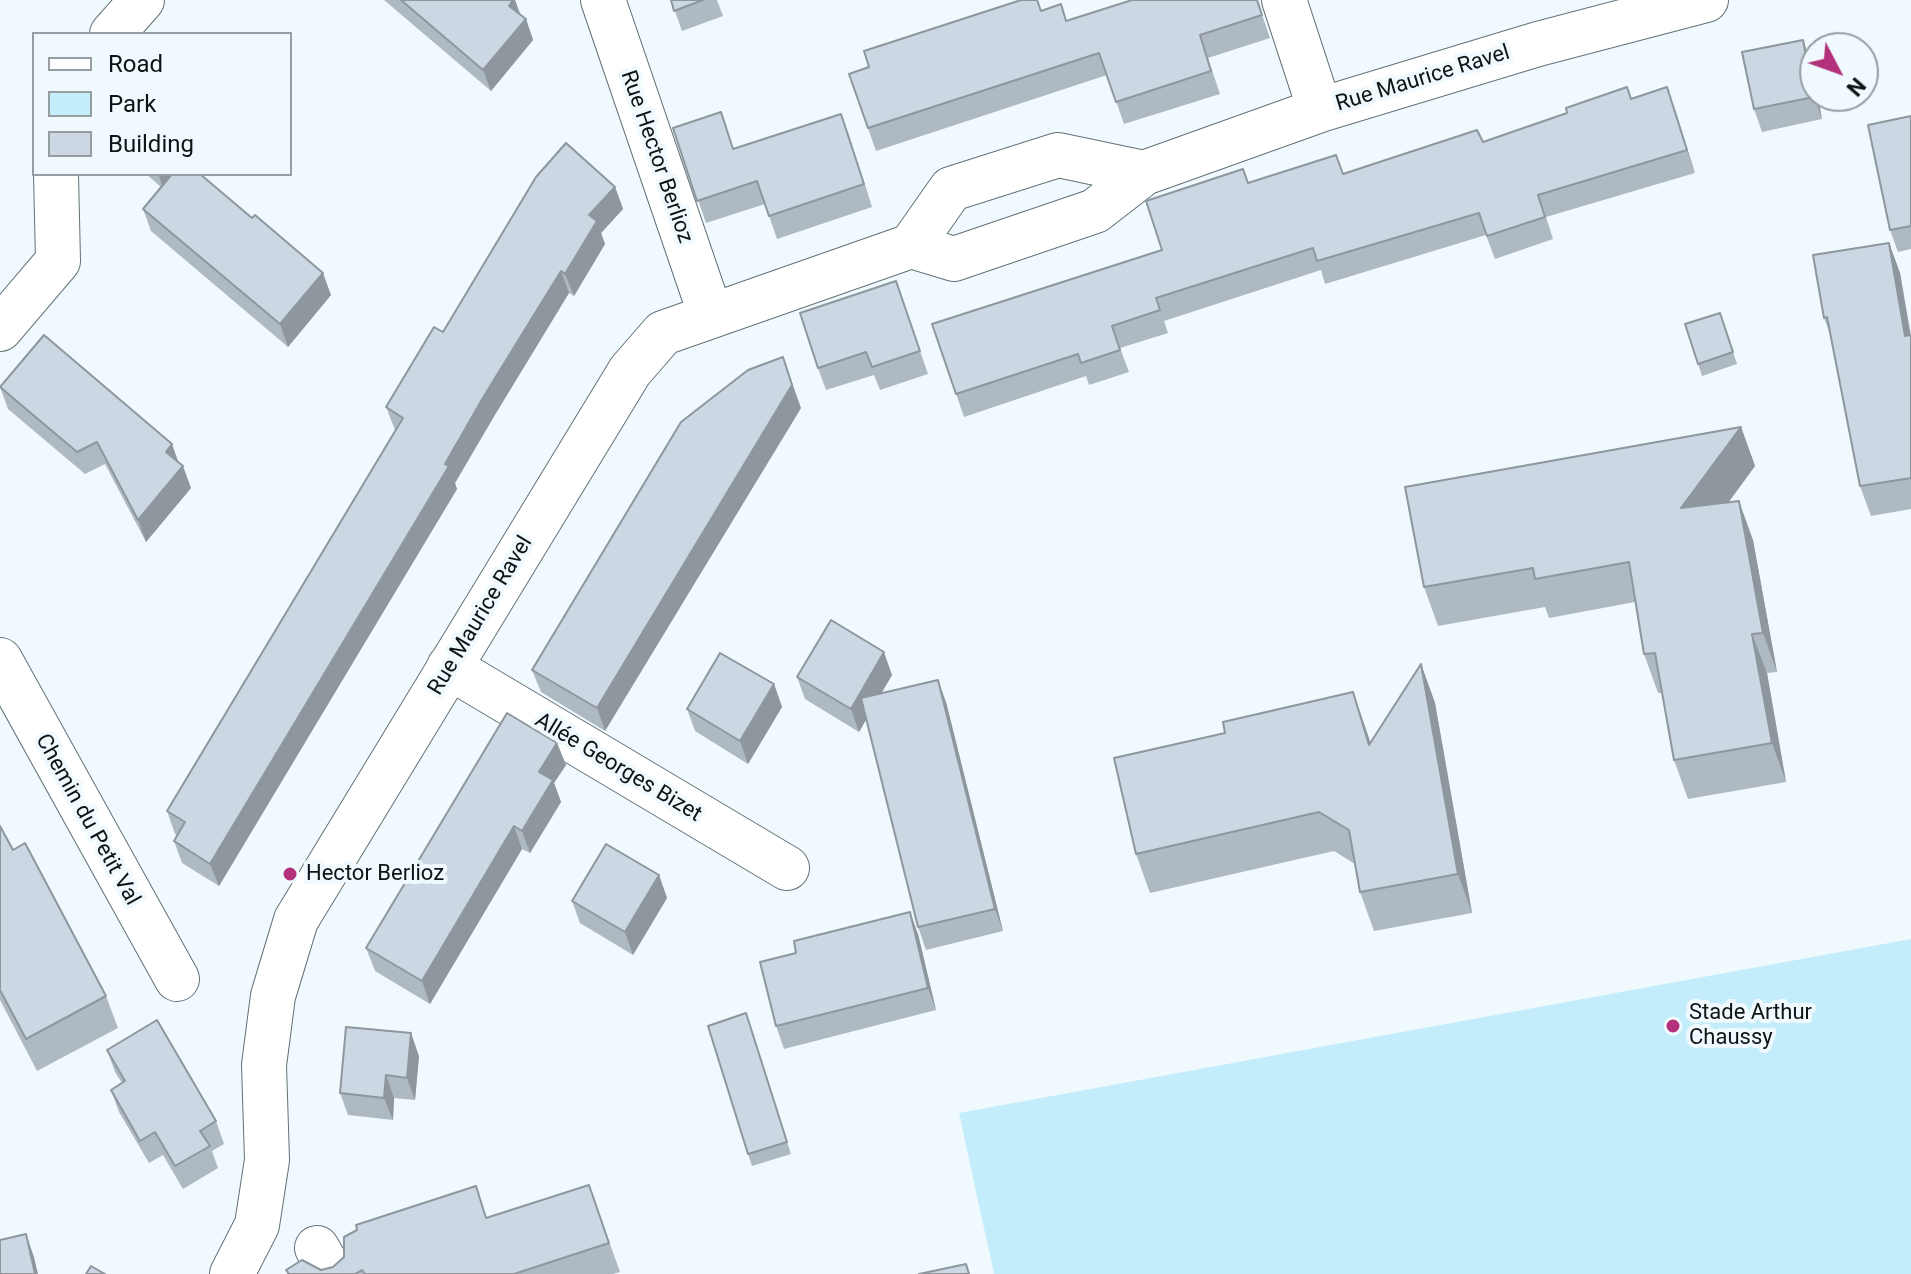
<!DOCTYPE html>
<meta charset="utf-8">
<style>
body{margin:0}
#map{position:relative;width:1911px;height:1274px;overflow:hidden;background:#f0fafe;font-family:Roboto,sans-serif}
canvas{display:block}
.legend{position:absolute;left:32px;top:32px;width:260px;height:144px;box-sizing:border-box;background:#f0fafe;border:2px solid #969ea1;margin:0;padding:10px 14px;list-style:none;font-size:24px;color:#0e1415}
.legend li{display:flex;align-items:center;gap:16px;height:40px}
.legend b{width:40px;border:2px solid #969ea1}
.north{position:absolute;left:1799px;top:32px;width:80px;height:80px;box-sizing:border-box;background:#f0fafe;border:2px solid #969ea1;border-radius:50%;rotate:131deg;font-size:22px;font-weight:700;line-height:32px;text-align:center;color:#0e1415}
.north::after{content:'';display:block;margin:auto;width:28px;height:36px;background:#b3317a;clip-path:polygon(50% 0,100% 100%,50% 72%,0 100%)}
</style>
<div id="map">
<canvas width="1911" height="1274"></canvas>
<ul class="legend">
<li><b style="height:10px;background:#fff"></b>Road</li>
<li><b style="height:22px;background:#c3edfa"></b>Park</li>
<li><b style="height:22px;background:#cbd7e2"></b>Building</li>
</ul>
<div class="north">N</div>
</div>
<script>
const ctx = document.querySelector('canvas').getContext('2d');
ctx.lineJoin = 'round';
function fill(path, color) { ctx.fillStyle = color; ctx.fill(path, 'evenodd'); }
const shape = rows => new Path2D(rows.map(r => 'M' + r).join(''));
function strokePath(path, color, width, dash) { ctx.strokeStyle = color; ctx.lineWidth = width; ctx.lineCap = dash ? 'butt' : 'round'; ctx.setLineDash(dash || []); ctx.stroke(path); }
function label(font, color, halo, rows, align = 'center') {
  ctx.font = font + ' Roboto,sans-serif'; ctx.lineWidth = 8; ctx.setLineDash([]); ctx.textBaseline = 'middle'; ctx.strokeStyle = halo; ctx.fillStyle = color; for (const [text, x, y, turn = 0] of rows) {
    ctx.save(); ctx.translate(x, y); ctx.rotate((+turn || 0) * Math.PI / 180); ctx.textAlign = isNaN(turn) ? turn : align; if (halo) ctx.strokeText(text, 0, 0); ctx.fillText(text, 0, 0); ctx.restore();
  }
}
fill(shape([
 [1911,939,1911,1274,994,1274,959,1113]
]), '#c3edfa');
const minor = shape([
 [603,0,710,313],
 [1284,0,1320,110],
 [112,34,142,0],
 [911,246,951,189,1058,155,1144,173],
 [0,329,58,261,56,174],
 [0,660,177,979],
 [449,667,787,868],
 [317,1248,332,1274],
 [232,1274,257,1225,267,1160,264,1065,273,996,296,920,630,371,663,333,911,246,954,259,1095,211,1144,173,1320,110,1538,44,1706,0]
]);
strokePath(minor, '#637277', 46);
strokePath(minor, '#fff', 44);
fill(shape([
 [384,0,515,0,520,15,526,19,533,40,491,91],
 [671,0,717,0,723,16,682,31],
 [1037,0,1041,11,1067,21,1257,0,1270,38,1208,58,1220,94,1124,124,1107,75,876,151,849,74],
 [1803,40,1811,63,1815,83,1815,96,1822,119,1762,132,1754,109],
 [1675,110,1695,173,1546,217,1553,239,1495,259,1486,235,1325,284,1321,270,1164,321,1168,333,1120,348,1129,372,1089,385,1086,376,964,417,932,324,1162,250,1248,183,1336,155,1343,174,1483,142],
 [841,114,872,207,777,239,765,204,706,223,673,128,733,149],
 [1911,116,1911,249,1898,252,1890,230],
 [146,174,200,174,252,218,331,295,288,347,151,231,143,209,161,187],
 [615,187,623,209,601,233,605,244,574,296,569,293,493,418,455,483,457,489,219,886,182,863,174,841,177,835,175,834,167,811,395,430,386,407,443,332],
 [1889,243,1900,273,1911,335,1911,509,1871,516,1860,486,1831,336,1824,318],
 [896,281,928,374,880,390,874,375,826,390,818,368],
 [1720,313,1737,364,1702,376,1685,324],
 [0,387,172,444,178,462,191,488,146,542,105,464,85,474,8,409],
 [801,408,605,731,541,692,532,670],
 [1741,427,1755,466,1729,502,1753,540,1777,672,1767,673,1786,782,1688,799,1674,760,1662,693,1658,693,1644,654,1635,602,1549,618,1545,607,1438,626,1424,587],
 [1421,664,1435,703,1472,913,1374,931,1360,892,1355,864,1334,851,1150,893,1136,854,1370,743],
 [892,675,881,693,946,702,1003,931,926,950,918,927,866,719,859,732,805,699,797,677],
 [774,684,782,707,748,764,695,731,687,709],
 [557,743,566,765,554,783,561,802,530,853,522,849,430,1004,375,971,366,948],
 [0,826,13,850,106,996,118,1028,37,1071,0,1000],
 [659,875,667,898,633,955,580,923,572,901],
 [918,934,936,1010,784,1049,776,1026],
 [750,1025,791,1154,752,1166,748,1154],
 [107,1050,216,1121,224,1144,212,1151,218,1168,183,1189,163,1155,149,1163,119,1112,111,1090,122,1083,115,1072],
 [419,1056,415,1100,394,1098,393,1120,348,1115,340,1093],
 [589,1185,620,1272,613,1274,288,1274,286,1270,321,1270,333,1267]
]), '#afb9c2');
fill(shape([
 [513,0,515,0,522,19,509,6],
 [526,19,533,40,491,91,483,70],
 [1803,40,1811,63,1815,83,1815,96,1818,96,1822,119,1814,97],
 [1667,87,1675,110,1695,173,1687,150],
 [841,114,849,136,872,207,864,184],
 [158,174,177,174,164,189],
 [615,187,623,209,601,233,605,244,574,296,565,274,589,215],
 [1889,243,1900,273,1911,339,1905,336],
 [561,271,569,293,493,418,455,483,457,489,219,886,210,864,484,396],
 [323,273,331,295,288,347,280,324],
 [783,357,801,408,605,731,597,708],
 [1741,427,1755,466,1695,547,1681,508],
 [172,444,180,467,166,452],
 [183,466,191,488,146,542,138,520],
 [1739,501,1753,540,1777,672,1763,633],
 [1752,634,1767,673,1786,782,1772,743],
 [884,652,892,675,859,732,851,709],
 [1421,664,1435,703,1472,913,1458,874],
 [938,680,946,702,1003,931,995,909],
 [774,684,782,707,748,764,740,741],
 [1353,692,1367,732,1384,784,1369,745],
 [557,743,566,765,554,783,561,802,530,853,522,831,539,772],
 [514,826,522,849,430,1004,422,981],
 [659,875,667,898,633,955,625,932],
 [910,912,918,934,936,1010,928,988],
 [411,1033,419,1056,415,1100,407,1078],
 [386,1075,394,1098,393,1120,384,1098],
 [26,1234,34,1257,38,1274,35,1274]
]), '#8e969e');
const building = shape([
 [401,0,513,0,509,6,526,19,483,70,401,0],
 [671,0,703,0,674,11,671,0],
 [1021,0,1037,0,1041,11,1061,4,1066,21,1132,0,1257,0,1262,15,1200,35,1211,71,1116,102,1099,53,868,128,849,74,869,67,864,51,1021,0],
 [1803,40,1814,97,1754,109,1742,52,1803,40],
 [1627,87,1631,99,1667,87,1687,150,1538,195,1545,217,1487,236,1479,213,1317,261,1313,248,1156,298,1160,310,1112,326,1120,350,1081,363,1078,354,956,394,932,324,1162,250,1146,201,1243,169,1248,183,1336,155,1343,174,1477,130,1483,142,1567,113,1566,108,1627,87],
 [721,112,733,149,841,114,864,184,769,216,757,181,697,201,673,128,721,112],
 [1911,116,1911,226,1890,230,1868,125,1911,116],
 [566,143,615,187,589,215,597,221,565,274,561,271,484,396,445,464,449,466,210,864,174,841,185,822,167,811,403,418,386,407,434,327,443,332,536,177,566,143],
 [172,174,200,174,252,218,255,215,323,273,280,324,143,209,172,174],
 [1889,243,1905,336,1911,335,1911,478,1860,486,1827,317,1824,318,1813,255,1889,243],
 [896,281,920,351,872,367,866,352,818,368,800,313,896,281],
 [1720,313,1733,352,1698,364,1685,324,1720,313],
 [44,335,172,444,166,452,183,466,138,520,97,442,77,452,0,387,44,335],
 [783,357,792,385,597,708,532,670,681,422,748,370,783,357],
 [1741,427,1681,508,1739,501,1763,633,1752,634,1772,743,1674,760,1655,653,1644,654,1629,562,1535,579,1533,568,1424,587,1405,487,1741,427],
 [831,620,884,652,851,709,797,677,831,620],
 [720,653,774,684,740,741,687,709,720,653],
 [1421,664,1458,874,1360,892,1349,830,1319,812,1136,854,1114,758,1225,733,1223,722,1353,692,1369,745,1421,664],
 [938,680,995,909,918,927,861,698,938,680],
 [507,713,557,743,539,772,553,780,522,831,514,826,422,981,366,948,507,713],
 [0,826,13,850,25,843,106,996,26,1039,0,990,0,826],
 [606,844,659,875,625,932,572,901,606,844],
 [910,912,928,988,776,1026,760,962,796,953,794,941,910,912],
 [746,1013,787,1142,748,1154,708,1026,746,1013],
 [157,1020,216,1121,200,1131,210,1146,175,1166,155,1132,140,1141,111,1090,125,1081,107,1050,157,1020],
 [346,1027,411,1033,407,1078,386,1075,384,1098,340,1093,346,1027],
 [589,1185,609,1243,514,1274,365,1274,362,1270,355,1274,289,1274,286,1270,302,1260,321,1270,333,1267,344,1257,344,1237,357,1230,356,1225,476,1186,486,1218,589,1185],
 [26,1234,35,1274,0,1274,0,1240,26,1234],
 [966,1264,969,1274,919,1274,966,1264],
 [91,1266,105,1274,86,1274,91,1266]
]);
fill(building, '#cbd7e2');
strokePath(building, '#8e969e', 2);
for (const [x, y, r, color] of [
 [290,874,8,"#b3317a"],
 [1673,1026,8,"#b3317a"]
]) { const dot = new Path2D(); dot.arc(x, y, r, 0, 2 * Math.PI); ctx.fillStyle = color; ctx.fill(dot); strokePath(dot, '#f0fafe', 3); }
label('22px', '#0e1415', '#f0fafe', [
 ["Rue Maurice Ravel",1423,79,-17],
 ["Rue Hector Berlioz",656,157,71],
 ["Rue Maurice Ravel",481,616,-59],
 ["Allée Georges Bizet",618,768,31],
 ["Chemin du Petit Val",87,820,61]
]);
label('22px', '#0e1415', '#f0fafe', [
 ["Hector Berlioz",306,874],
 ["Stade Arthur",1689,1013],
 ["Chaussy",1689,1038]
], 'left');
</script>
